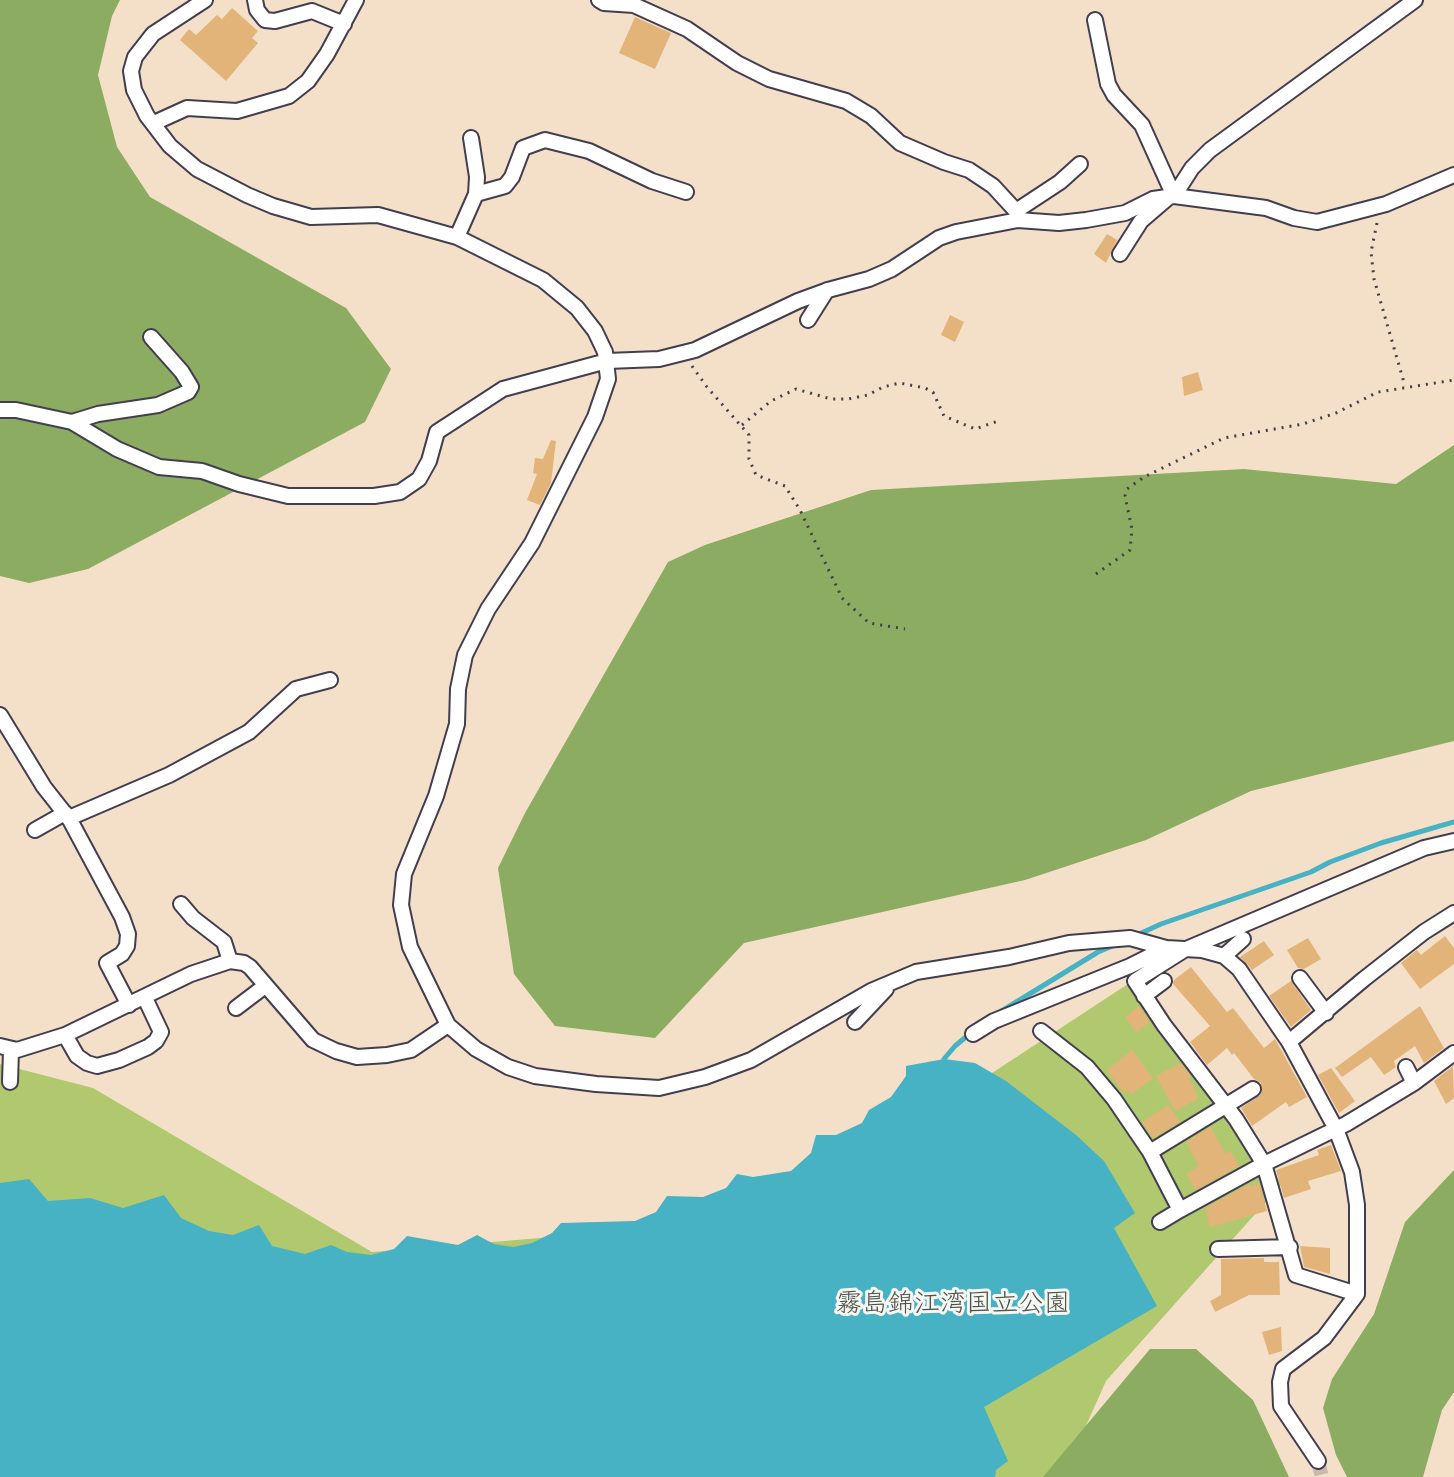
<!DOCTYPE html>
<meta charset="utf-8">
<style>
body{margin:0}
canvas{display:block;background:#f4e0c8}
</style>
<canvas width="1454" height="1477"></canvas>
<script>
const ctx = document.querySelector('canvas').getContext('2d');
ctx.lineJoin = 'round';
function fill(path, color) { ctx.fillStyle = color; ctx.fill(path, 'evenodd'); }
const shape = rows => new Path2D(rows.map(r => 'M' + r).join(''));
function strokePath(path, color, width, dash) { ctx.strokeStyle = color; ctx.lineWidth = width; ctx.lineCap = dash ? 'butt' : 'round'; ctx.setLineDash(dash || []); ctx.stroke(path); }
function label(font, color, halo, rows, align = 'center') {
  ctx.font = font + ' "Balsamiq Sans","Klee One",sans-serif'; ctx.lineWidth = 6; ctx.setLineDash([]); ctx.textBaseline = 'middle'; ctx.strokeStyle = halo; ctx.fillStyle = color; for (const [text, x, y, turn = 0] of rows) {
    ctx.save(); ctx.translate(x, y); ctx.rotate((+turn || 0) * Math.PI / 180); ctx.textAlign = isNaN(turn) ? turn : align; if (halo) ctx.strokeText(text, 0, 0); ctx.fillText(text, 0, 0); ctx.restore();
  }
}
fill(shape([
 [1131,982,1282,1184,1106,1381,1063,1477,0,1477,0,1064,93,1088,372,1252,769,1219]
]), '#b1c96e');
fill(shape([
 [0,0,120,0,112,16,98,75,117,147,150,197,346,308,391,369,365,422,88,569,29,583,0,576],
 [1454,445,1454,741,1251,791,1146,840,1025,880,744,943,655,1038,555,1026,514,974,498,868,525,813,668,562,705,545,871,490,1244,469,1396,484],
 [1454,1170,1454,1392,1442,1410,1423,1477,1347,1477,1336,1455,1323,1408,1332,1379,1374,1314,1405,1222],
 [1150,1349,1196,1349,1253,1400,1289,1477,1043,1477]
]), '#8cad61');
fill(shape([
 [944,1059,975,1063,1006,1081,1076,1135,1104,1161,1135,1213,1114,1228,1157,1306,984,1407,1008,1461,996,1470,995,1477,0,1477,0,1183,29,1179,48,1201,90,1198,123,1208,164,1195,181,1218,209,1231,233,1235,259,1225,272,1246,305,1254,331,1245,347,1252,371,1255,394,1249,407,1236,458,1245,477,1235,494,1244,513,1247,532,1243,552,1233,561,1223,635,1221,656,1212,667,1196,703,1197,726,1188,737,1174,753,1177,791,1171,811,1153,816,1135,836,1135,862,1123,869,1110,891,1097,906,1076,906,1066]
]), '#46b2c4');
strokePath(shape([
 [1135,936,1161,924,1311,872,1330,862,1381,843,1454,822],
 [1000,1012,1098,952,1115,945],
 [944,1059,955,1046,972,1032]
]), '#46b2c4', 5);
fill(shape([
 [232,8,258,31,252,38,258,43,226,81,180,40,189,29,196,35,217,15,222,19],
 [635,17,671,33,655,69,619,53],
 [1107,234,1117,240,1106,263,1094,254],
 [950,315,964,322,955,342,941,335],
 [1198,372,1203,390,1184,396,1182,377],
 [551,440,556,441,551,483,540,505,527,500,537,474,533,473,535,458,543,459],
 [1445,936,1454,948,1454,964,1420,989,1401,963,1417,950,1421,955],
 [1308,938,1321,959,1304,969,1298,968,1287,950],
 [1264,941,1274,955,1252,970,1240,957],
 [1191,967,1227,1012,1233,1008,1264,1048,1275,1039,1307,1097,1289,1107,1286,1102,1252,1126,1241,1108,1261,1094,1261,1083,1254,1079,1234,1053,1232,1055,1227,1048,1207,1065,1190,1042,1210,1026,1173,984,1174,980],
 [1291,981,1311,1010,1291,1027,1269,996],
 [1139,1006,1150,1022,1136,1032,1125,1017],
 [1420,1006,1444,1048,1424,1063,1415,1046,1394,1061,1396,1067,1384,1075,1371,1057,1342,1077,1335,1068],
 [1132,1050,1153,1078,1132,1094,1128,1090,1124,1093,1107,1070],
 [1181,1063,1191,1077,1189,1079,1199,1098,1175,1111,1156,1076],
 [1453,1066,1454,1098,1446,1104,1434,1081],
 [1331,1068,1355,1101,1339,1113,1318,1075],
 [1168,1105,1180,1122,1153,1138,1142,1122],
 [1211,1127,1225,1154,1231,1151,1239,1166,1196,1190,1186,1174,1199,1166,1186,1142],
 [1331,1145,1341,1171,1308,1181,1311,1189,1284,1198,1276,1170,1319,1155,1317,1150],
 [1259,1183,1267,1211,1210,1227,1205,1208,1249,1184,1250,1187],
 [1300,1246,1330,1248,1330,1274,1304,1267],
 [1264,1258,1264,1262,1279,1262,1280,1295,1249,1295,1215,1312,1210,1301,1221,1295,1221,1259],
 [1281,1327,1282,1351,1269,1355,1262,1332]
]), '#e2b479');
strokePath(shape([
 [1318,1461,1322,1477]
]), '#cabaac', 14, [14, 7]);
const street = shape([
 [205,0,153,34,135,57,131,71,134,90,147,116,170,146,197,169,247,195,273,206,311,217,378,215,457,237,543,280,577,308,595,331,605,352,608,379,595,417,532,543,488,609,465,655,458,689,457,724,436,796,404,874,401,905,410,947,448,1025,476,1049,508,1067,535,1076,596,1084,659,1088,705,1077,751,1060,871,991,916,972,1009,957,1069,943,1130,938,1166,948,1202,950,1224,956,1239,969,1289,1042,1336,1129,1352,1172,1357,1205,1357,1294,1324,1338,1283,1369,1280,1382,1281,1406,1318,1461],
 [255,0,257,10,265,20,275,21,312,11,344,24],
 [599,0,604,3,634,5,687,29,737,63,769,79,846,101,871,116,900,143,944,162,969,170,993,186,1016,211,1018,220],
 [1095,20,1108,84,1114,95,1142,125,1174,196],
 [154,123,187,108,237,111,289,96,308,81,327,54,356,0],
 [476,194,505,186,512,177,523,148,545,140,589,151,652,181,686,192],
 [1174,196,1192,168,1210,150,1415,0],
 [1016,211,1060,182,1080,164],
 [457,237,476,194,477,177,471,138],
 [1120,254,1141,221,1169,197],
 [808,320,827,290],
 [0,410,16,410,72,422,117,449,159,467,202,471,239,484,288,496,374,496,400,492,419,479,429,461,437,432,503,389,607,361,659,359,695,350,798,301,828,290,869,279,892,269,939,238,956,232,1018,220,1059,223,1086,220,1125,213,1153,199,1174,196,1266,208,1294,218,1317,222,1386,204,1454,175],
 [72,422,98,414,158,405,188,392,191,387,182,372,151,337],
 [0,715,44,787,70,820,122,917,128,934,127,946,122,954,107,963,129,1005],
 [69,818,169,775,249,732,296,689,330,680],
 [35,830,65,813],
 [181,904,193,918,224,942,230,961],
 [1224,956,1243,939],
 [1300,978,1326,1013],
 [1144,996,1164,981],
 [236,1008,265,986],
 [855,1022,886,989],
 [1041,1031,1087,1067,1114,1099,1150,1152,1180,1210,1264,1164,1346,1124,1414,1083,1454,1053],
 [973,1034,994,1021,1130,966,1166,948],
 [65,1035,77,1056,87,1063,97,1066,119,1060,148,1047,156,1041,161,1032,145,998],
 [1289,1042,1364,979,1424,932,1454,913],
 [0,1046,17,1050,65,1035,191,974,230,961,244,963,250,967,313,1040,336,1051,357,1057,387,1055,411,1050,448,1025],
 [1406,1067,1414,1083],
 [10,1082,11,1050],
 [1150,1152,1253,1089],
 [1160,1222,1180,1210],
 [1218,1249,1290,1247],
 [1357,1294,1296,1275,1264,1164,1236,1119,1164,1025,1135,981,1184,950,1424,848,1454,841]
]);
strokePath(street, '#423e50', 18);
strokePath(shape([
 [1377,223,1371,252,1374,279,1405,386],
 [692,366,707,387,749,435,749,459,756,475,785,486,800,510,842,598,869,623,905,629],
 [742,425,771,401,796,389,831,399,848,399,868,395,883,387,900,383,925,388,933,392,944,416,975,429,998,421],
 [1096,574,1130,550,1132,529,1125,496,1127,489,1144,477,1224,438,1303,424,1336,413,1378,392,1454,380]
]), '#423e50', 3, [2, 6]);
strokePath(street, '#fff', 14);
label('26px', '#4d544a', '#f6f6f2', [
 ["霧島錦江湾国立公園",953,1304]
]);
</script>
